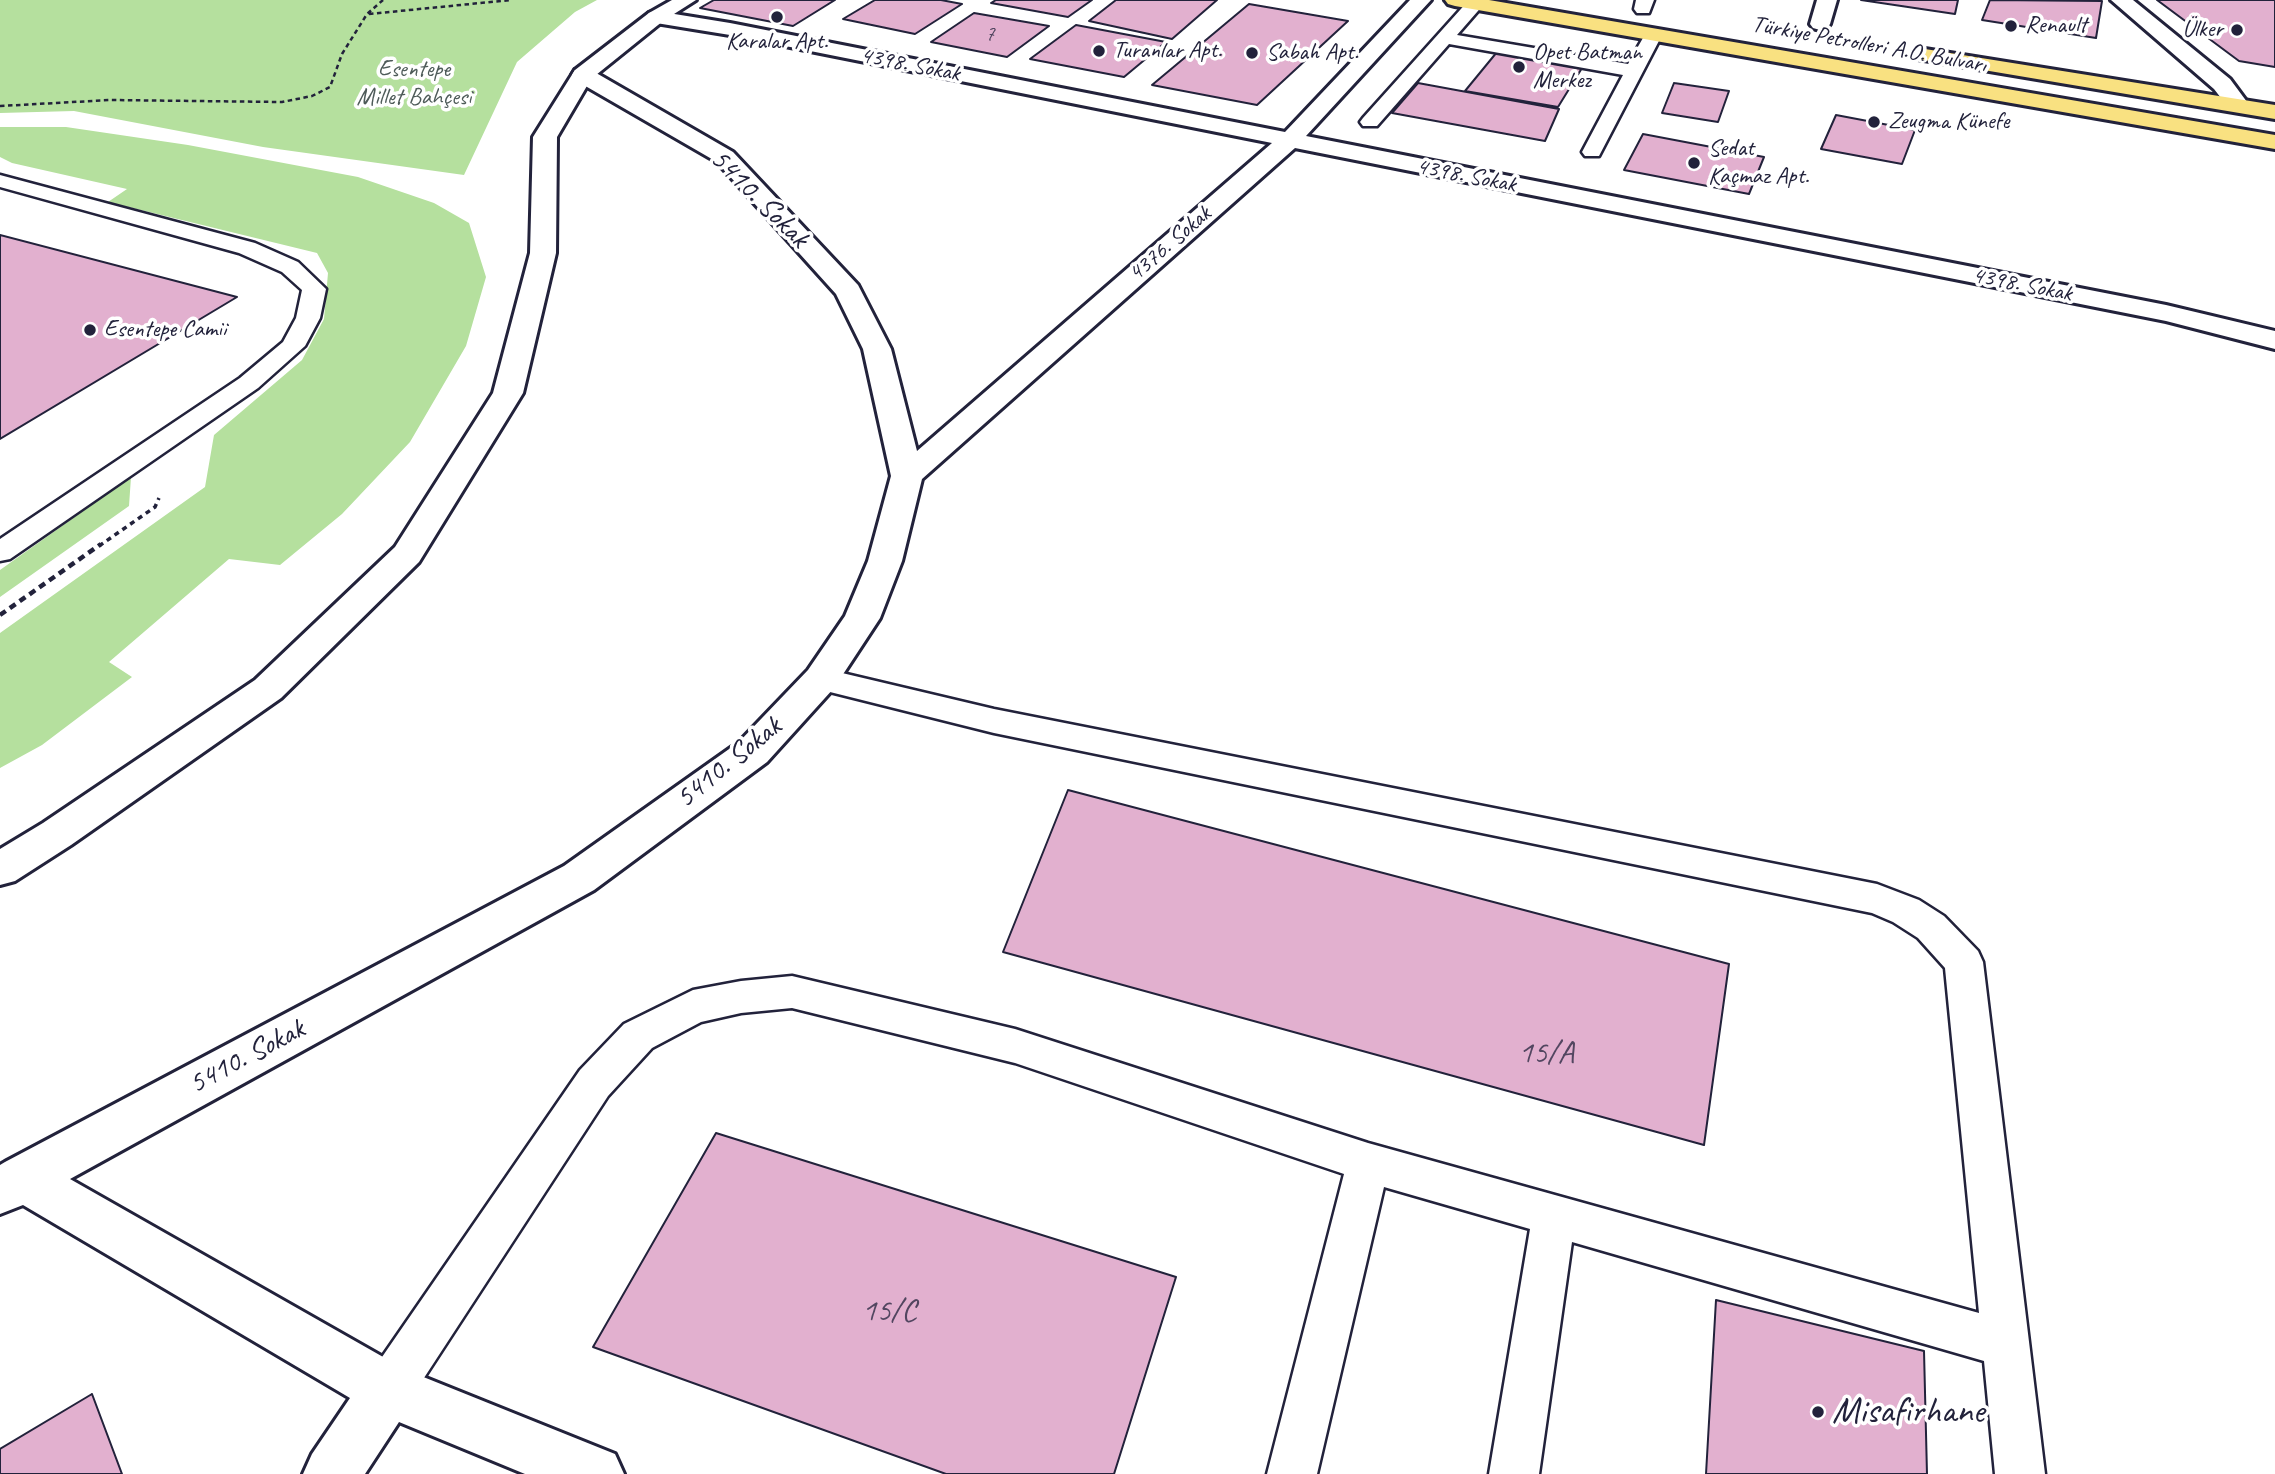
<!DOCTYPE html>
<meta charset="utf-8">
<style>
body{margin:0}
canvas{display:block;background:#fff}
</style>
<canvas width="2275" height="1474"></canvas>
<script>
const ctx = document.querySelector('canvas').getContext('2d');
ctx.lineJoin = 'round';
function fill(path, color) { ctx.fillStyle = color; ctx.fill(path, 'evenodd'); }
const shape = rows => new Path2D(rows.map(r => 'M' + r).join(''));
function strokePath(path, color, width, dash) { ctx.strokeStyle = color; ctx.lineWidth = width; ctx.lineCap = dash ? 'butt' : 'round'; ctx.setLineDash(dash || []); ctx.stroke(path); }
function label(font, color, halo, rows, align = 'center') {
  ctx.font = font + ' Caveat,sans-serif'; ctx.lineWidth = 7; ctx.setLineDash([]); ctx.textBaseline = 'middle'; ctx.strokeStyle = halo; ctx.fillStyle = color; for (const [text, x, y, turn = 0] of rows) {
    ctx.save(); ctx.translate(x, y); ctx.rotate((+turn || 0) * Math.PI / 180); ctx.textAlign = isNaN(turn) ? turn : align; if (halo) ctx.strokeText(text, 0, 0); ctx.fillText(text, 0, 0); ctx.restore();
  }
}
fill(shape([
 [0,0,597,0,575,12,517,62,464,175,263,147,74,111,0,113],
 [0,127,66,127,188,145,358,177,434,203,469,223,486,277,466,346,410,442,342,514,280,565,229,559,109,662,132,677,42,745,0,768,0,633,205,487,214,435,302,360,324,319,328,273,317,253,108,202,127,189,12,163,0,157],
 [131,477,129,506,0,597,0,570]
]), '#b5e09e');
const building = shape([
 [714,0,835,0,793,26,700,8,714,0],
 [875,0,941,0,962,4,915,34,843,19,875,0],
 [996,0,1092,0,1068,17,991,3,996,0],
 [1116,0,1217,0,1172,39,1089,21,1116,0],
 [1861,0,1958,0,1955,14,1861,0],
 [1990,0,2102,1,2096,38,1982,20,1990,0],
 [2157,0,2275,0,2275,67,2239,61,2157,0],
 [1249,4,1348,21,1257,105,1152,85,1249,4],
 [974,13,1049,26,1007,57,931,42,974,13],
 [1076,25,1166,42,1124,77,1030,59,1076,25],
 [1497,52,1582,68,1558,107,1465,91,1497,52],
 [1418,83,1559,109,1545,141,1392,113,1418,83],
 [1674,83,1729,91,1718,122,1662,113,1674,83],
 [1836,115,1915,130,1902,164,1821,149,1836,115],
 [1643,134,1764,157,1749,194,1624,170,1643,134],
 [0,235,237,297,0,439,0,235],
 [1068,790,1729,964,1704,1145,1003,952,1068,790],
 [716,1133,1176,1277,1114,1474,946,1474,593,1347,716,1133],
 [1716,1300,1924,1351,1927,1474,1706,1474,1716,1300],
 [92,1394,122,1474,0,1474,0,1449,92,1394]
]);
fill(building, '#e2b0cf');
strokePath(building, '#22223b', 2);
const service = shape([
 [1469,0,1481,0,1484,4,1457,35,1628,64,1647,31,1659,31,1662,35,1599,156,1585,156,1582,152,1623,75,1449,44,1377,126,1363,126,1360,122,1363,118,1469,0],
 [1636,0,1654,0,1649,13,1637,13,1634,9,1636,0],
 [0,175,255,243,298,262,326,289,320,318,305,346,258,388,10,559,0,561,0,539,240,378,283,342,296,318,302,290,282,272,239,253,0,187,0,175],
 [821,668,994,709,1877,884,1919,900,1944,916,1978,951,1983,962,2045,1474,1995,1474,1984,1361,1572,1242,1539,1474,1489,1474,1530,1229,1384,1187,1317,1474,1267,1474,1344,1174,1015,1063,792,1008,741,1013,701,1022,652,1048,608,1096,405,1407,388,1414,371,1407,364,1390,371,1373,580,1070,624,1024,693,990,741,981,792,976,1015,1029,1368,1143,1979,1313,1945,968,1918,938,1893,922,1872,913,994,733,810,687,805,679,810,671,821,668]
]);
const pedestrian = shape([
 [1817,0,1837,0,1830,24,1827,28,1820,30,1813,28,1810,24,1817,0]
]);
const minor = shape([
 [1410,0,1431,0,1306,136,2166,305,2275,331,2275,349,2166,321,1295,148,922,479,902,561,880,618,834,688,767,762,594,890,70,1179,406,1370,615,1454,624,1474,525,1474,399,1422,365,1474,303,1474,312,1454,350,1398,23,1205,0,1214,0,1165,5,1162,564,866,739,742,808,670,845,616,868,561,891,476,863,349,836,294,717,162,575,80,572,75,575,70,591,70,733,152,858,285,891,349,917,451,1272,143,730,35,656,23,649,21,646,17,649,13,656,11,730,23,1285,132,1410,0],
 [2111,0,2133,0,2230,79,2250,106,2247,111,2231,111,2214,89,2111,0]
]);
const tertiary = shape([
 [672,0,696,0,663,21,591,79,557,137,556,253,523,393,419,562,281,698,71,845,15,881,0,885,0,849,43,823,255,680,395,547,493,393,530,253,533,137,575,70,649,13,672,0]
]);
const trunk = shape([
 [1445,0,1489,0,2275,135,2275,149,1455,6,1448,4,1445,0],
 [1925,49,2275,105,2275,119,1918,59,1914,55,1918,51,1925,49]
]);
strokePath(service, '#22223b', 5);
strokePath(pedestrian, '#22223b', 6);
strokePath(minor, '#22223b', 6);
strokePath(tertiary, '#22223b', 6);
strokePath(trunk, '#22223b', 6);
strokePath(shape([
 [369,14,511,0],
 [0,106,110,100,282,102,312,96,330,87,342,54,367,14,383,0]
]), '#22223b', 2.5, [4.5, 3.5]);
strokePath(shape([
 [99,546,155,507,159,498]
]), '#22223b', 3.5, [5, 4.5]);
strokePath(shape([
 [0,615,101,544]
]), '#22223b', 4.5, [7, 5]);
fill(service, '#fff');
fill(pedestrian, '#fff');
fill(minor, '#fff');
fill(tertiary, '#fff');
fill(trunk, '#f9e181');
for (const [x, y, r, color] of [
 [777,17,7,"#22223b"],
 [2011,26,7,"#22223b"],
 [2237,30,7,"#22223b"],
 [1099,51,7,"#22223b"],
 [1252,53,7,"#22223b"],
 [1519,67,7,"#22223b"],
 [1874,122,7,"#22223b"],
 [1694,163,7,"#22223b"],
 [90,330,7,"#22223b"],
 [1818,1412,7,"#22223b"]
]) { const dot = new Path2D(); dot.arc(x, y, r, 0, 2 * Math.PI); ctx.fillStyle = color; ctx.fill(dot); strokePath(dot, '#fff', 2.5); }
label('21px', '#524660', null, [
 ["7",990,34]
]);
label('24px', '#22223b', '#fff', [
 ["Renault",2025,26],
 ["Ülker",2223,30,"right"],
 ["Karalar Apt.",777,42,"center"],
 ["Turanlar Apt.",1113,51],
 ["Sabah Apt.",1266,53],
 ["Opet Batman",1533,53],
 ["Merkez",1533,81],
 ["Zeugma Künefe",1888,122],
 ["Sedat",1708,149],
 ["Kaçmaz Apt.",1708,177],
 ["Esentepe Camii",104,330]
], 'left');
label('24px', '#22223b', '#fff', [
 ["Türkiye Petrolleri A.O. Bulvarı",1869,45,10],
 ["4398. Sokak",910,65,11],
 ["4398. Sokak",1466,176,11],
 ["4376. Sokak",1170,244,-41],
 ["4398. Sokak",2022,285,11]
]);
label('24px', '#4e5b59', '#fff', [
 ["Esentepe",414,70],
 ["Millet Bahçesi",414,98]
]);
label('30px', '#22223b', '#fff', [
 ["5410. Sokak",759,199,45],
 ["5410. Sokak",729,763,-39],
 ["5410. Sokak",247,1057,-28]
]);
label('32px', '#524660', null, [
 ["15/A",1546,1054],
 ["15/C",889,1312]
]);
label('37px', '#22223b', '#fff', [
 ["Misafirhane",1832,1412]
], 'left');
</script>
